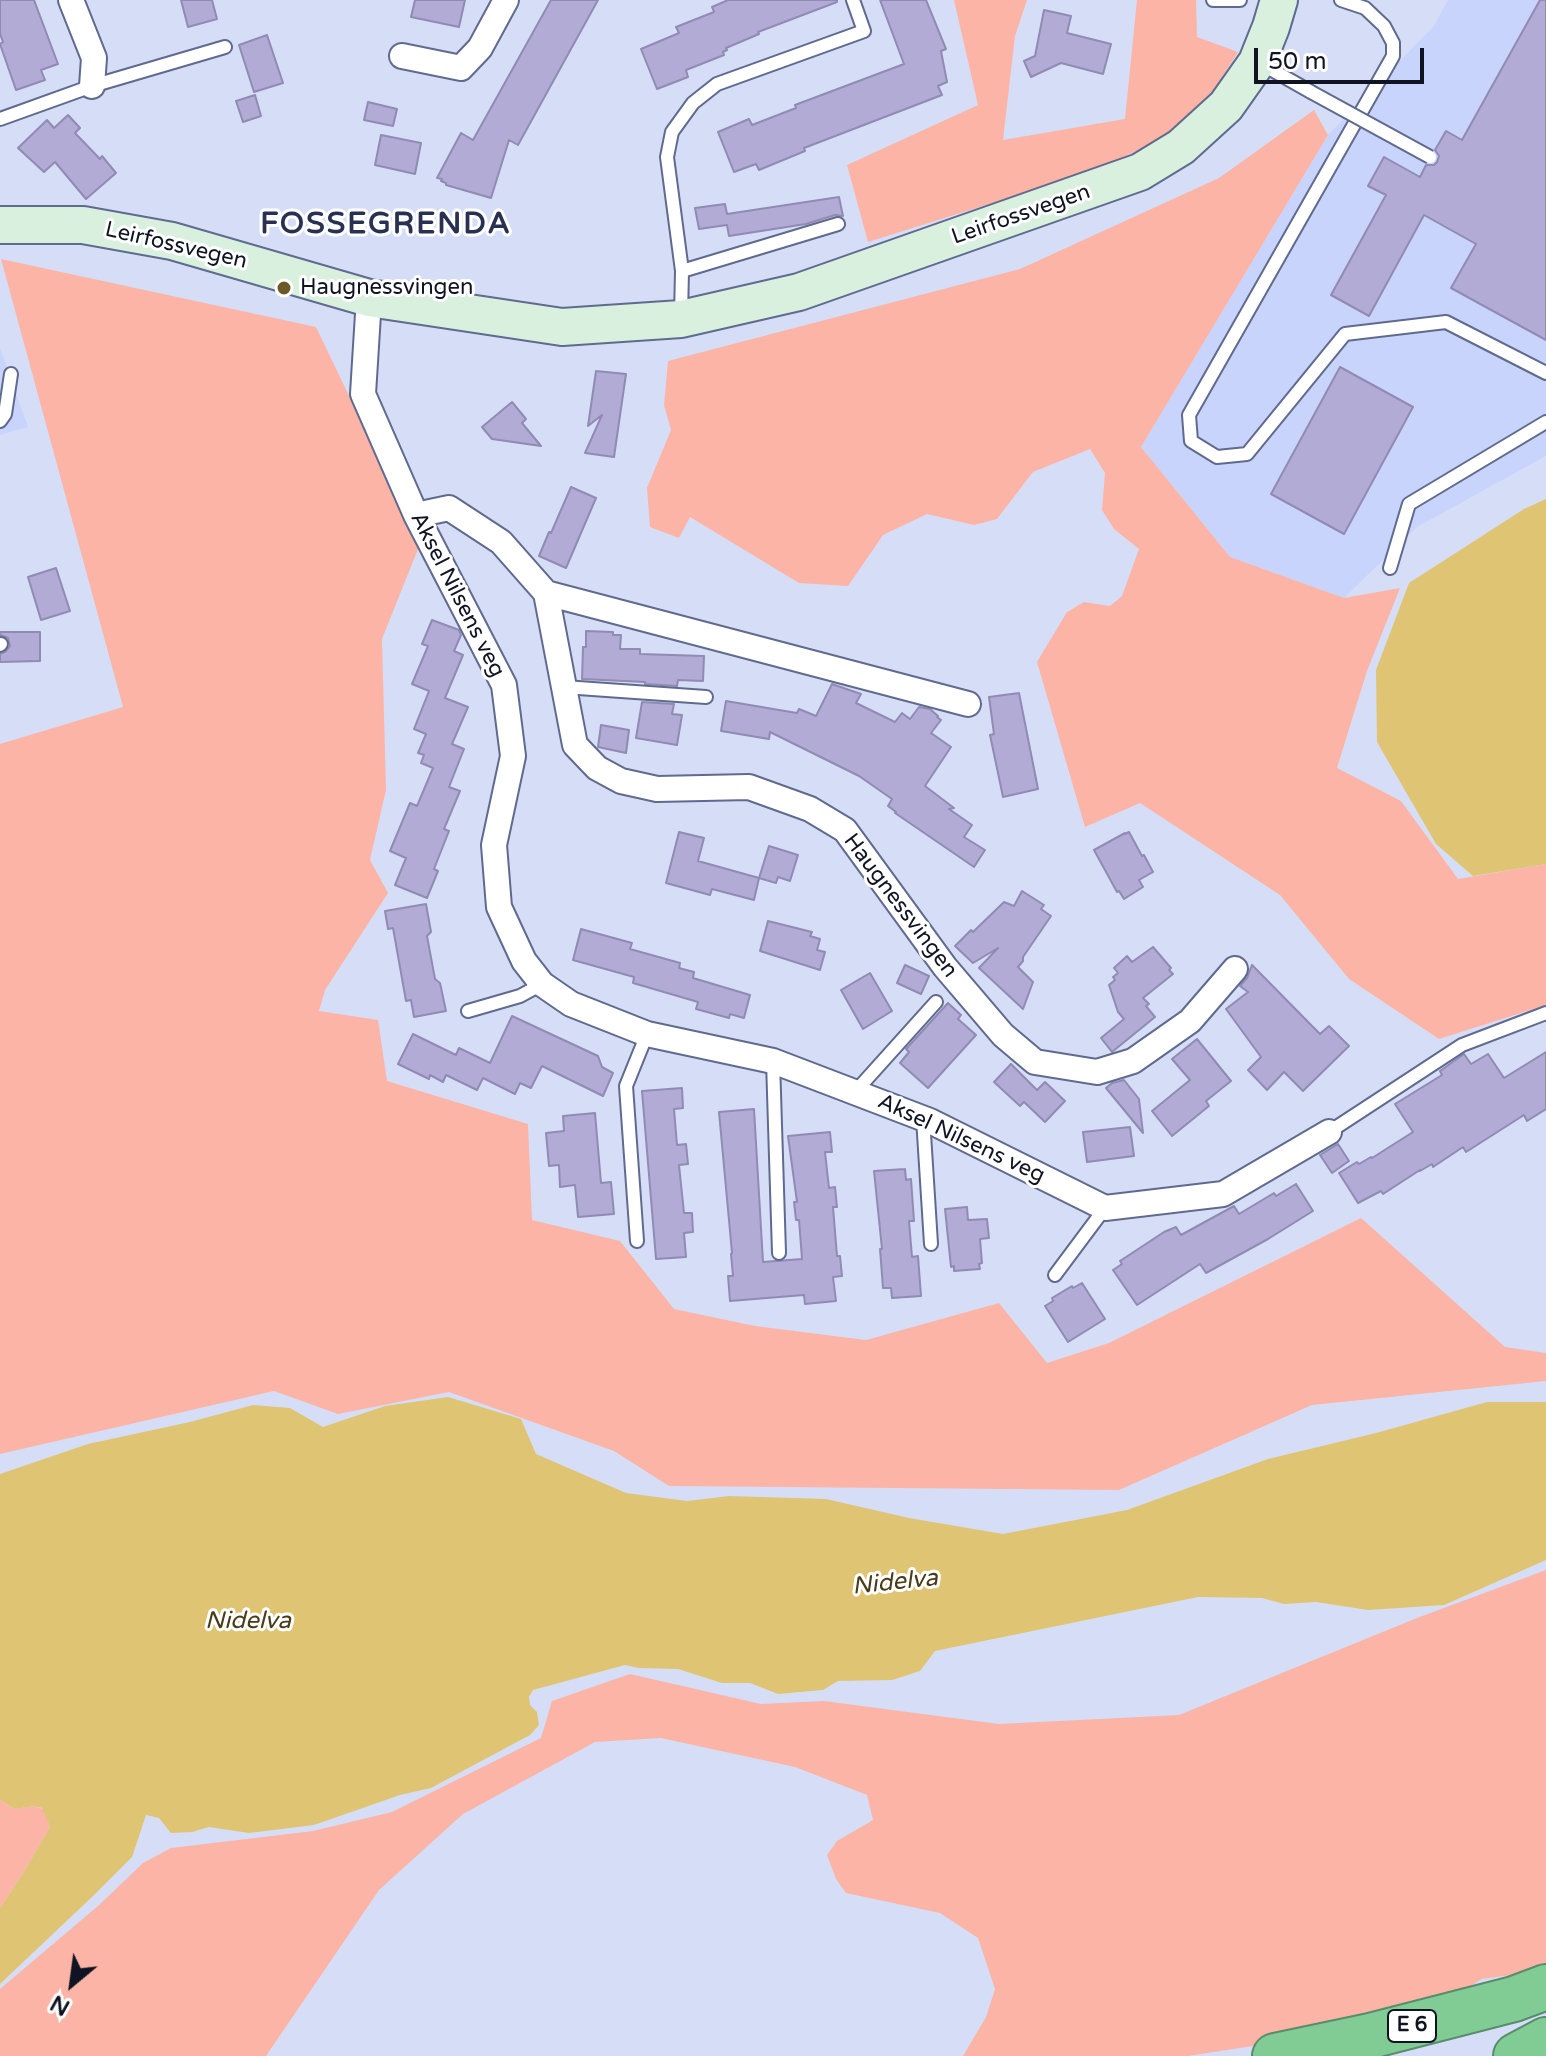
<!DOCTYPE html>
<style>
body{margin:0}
#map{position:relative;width:1546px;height:2056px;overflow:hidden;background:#d6def7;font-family:"Varela Round",sans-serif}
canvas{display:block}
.north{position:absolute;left:32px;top:1944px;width:80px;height:80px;-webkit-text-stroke:6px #fff;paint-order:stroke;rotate:209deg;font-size:22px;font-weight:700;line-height:32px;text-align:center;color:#101422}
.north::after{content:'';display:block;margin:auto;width:28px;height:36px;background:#101422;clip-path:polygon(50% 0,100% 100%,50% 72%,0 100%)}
.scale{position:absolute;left:1254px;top:48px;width:170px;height:36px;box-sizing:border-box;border:4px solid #101422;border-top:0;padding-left:10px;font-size:24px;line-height:28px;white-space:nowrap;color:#101422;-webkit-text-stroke:6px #fff;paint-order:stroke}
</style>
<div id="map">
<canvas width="1546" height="2056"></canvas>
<div class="north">N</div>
<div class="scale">50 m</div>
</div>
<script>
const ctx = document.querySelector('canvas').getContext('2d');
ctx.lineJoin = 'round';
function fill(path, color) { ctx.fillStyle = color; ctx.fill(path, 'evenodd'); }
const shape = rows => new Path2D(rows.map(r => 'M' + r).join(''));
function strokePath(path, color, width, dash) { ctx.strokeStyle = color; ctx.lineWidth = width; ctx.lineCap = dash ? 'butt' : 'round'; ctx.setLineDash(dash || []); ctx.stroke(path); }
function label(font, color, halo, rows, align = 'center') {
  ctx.font = font + ' "Varela Round",sans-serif'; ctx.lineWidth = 6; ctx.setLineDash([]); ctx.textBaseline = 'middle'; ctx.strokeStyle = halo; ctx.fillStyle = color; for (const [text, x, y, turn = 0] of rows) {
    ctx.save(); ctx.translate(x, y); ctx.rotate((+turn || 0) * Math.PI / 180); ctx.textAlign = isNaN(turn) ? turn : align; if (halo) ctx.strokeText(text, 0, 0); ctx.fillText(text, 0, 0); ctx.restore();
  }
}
fill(shape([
 [1448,0,1546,0,1546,456,1417,527,1344,598,1230,557,1141,447,1328,135,1433,27],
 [0,348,28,427,0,435]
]), '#c8d4fb');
fill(shape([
 [954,0,1027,0,1015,36,1003,140,1125,119,1137,0,1196,0,1197,37,1238,52,1213,91,1160,140,1091,172,868,242,847,165,978,105],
 [1314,110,1328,135,1141,447,1230,557,1344,598,1400,588,1367,671,1337,768,1401,801,1458,879,1546,864,1546,1005,1439,1039,1349,979,1280,895,1140,803,1085,827,1037,662,1067,612,1084,602,1110,606,1122,596,1139,549,1114,529,1102,510,1105,473,1090,449,1033,472,997,519,974,525,927,514,883,535,848,586,799,583,690,517,679,538,650,527,647,488,671,430,664,405,668,361,1020,269,1219,178],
 [1,259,316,327,420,544,382,639,386,790,370,860,388,893,325,990,319,1011,378,1020,387,1081,528,1124,532,1220,620,1241,674,1309,755,1326,866,1340,999,1303,1047,1363,1109,1343,1361,1218,1505,1347,1546,1353,1546,1381,1312,1405,1119,1490,669,1486,614,1451,449,1392,338,1414,274,1391,0,1454,0,744,123,707],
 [1546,1570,1546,1969,1541,1971,1482,1979,1462,1991,1344,2032,1188,2056,963,2056,986,2017,995,1989,978,1938,940,1913,846,1893,836,1879,827,1855,837,1841,873,1820,867,1795,795,1767,661,1738,595,1742,463,1814,379,1890,266,2056,0,2056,0,1989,99,1905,143,1863,171,1848,313,1831,392,1812,541,1738,552,1701,630,1674,761,1704,824,1701,999,1724,1179,1715,1417,1618],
 [0,1800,15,1809,34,1806,43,1809,50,1827,20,1878,0,1908]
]), '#fcb4a6');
fill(shape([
 [1546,499,1546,864,1473,876,1436,844,1377,742,1376,670,1409,583,1524,509],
 [448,1397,521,1419,536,1454,626,1493,687,1501,729,1496,826,1499,909,1518,1003,1534,1127,1510,1268,1459,1376,1433,1487,1402,1546,1402,1546,1560,1444,1605,1368,1610,1316,1602,1284,1604,1262,1598,1198,1597,935,1651,920,1671,892,1680,838,1681,823,1690,778,1694,750,1683,722,1683,678,1669,639,1668,625,1665,533,1690,529,1697,530,1705,537,1712,539,1725,530,1735,431,1788,400,1795,314,1825,249,1833,209,1827,192,1832,171,1833,159,1818,146,1815,132,1857,93,1896,0,1984,0,1908,20,1878,50,1827,42,1808,34,1806,15,1809,0,1800,0,1474,88,1444,190,1422,253,1405,290,1408,323,1427,385,1406]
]), '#dfc474');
const building = shape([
 [0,0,34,0,58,64,41,70,45,80,16,90,0,44,3,42,0,34,0,0],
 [181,0,212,0,217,19,188,27,181,0],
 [415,0,465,0,459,27,411,17,415,0],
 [551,0,598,0,518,145,509,140,491,198,446,185,446,183,441,181,442,179,437,178,461,133,473,140,551,0],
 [728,0,837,0,837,2,758,32,759,34,726,48,727,50,723,52,724,55,686,70,688,77,657,89,641,49,679,33,676,27,714,12,712,7,728,0],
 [880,0,926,0,946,49,941,51,947,82,938,86,942,95,804,148,805,151,759,170,756,164,734,172,718,132,749,119,752,125,796,108,795,105,904,64,880,0],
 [1540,0,1546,0,1546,340,1451,288,1476,244,1424,215,1369,316,1331,295,1386,195,1368,186,1384,157,1420,177,1426,165,1434,165,1437,162,1439,156,1435,150,1446,131,1462,140,1540,0],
 [1044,10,1071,16,1067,33,1111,44,1103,74,1061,63,1031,77,1024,61,1035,56,1044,10],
 [267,35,283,83,254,92,239,45,267,35],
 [255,95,261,116,243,122,236,101,255,95],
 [368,102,397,109,393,126,364,120,368,102],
 [68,115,80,128,75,133,100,159,102,156,116,173,86,199,55,162,44,172,18,148,47,120,54,128,68,115],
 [381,135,421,143,415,174,375,165,381,135],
 [839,197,843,216,835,215,806,224,729,236,727,225,699,229,695,208,725,204,727,214,839,197],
 [1340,367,1413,407,1344,534,1271,494,1340,367],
 [596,371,626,374,614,457,585,453,602,415,588,426,596,371],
 [512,402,526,419,522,423,541,446,492,439,482,427,512,402],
 [571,487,596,498,566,568,539,556,549,532,551,533,571,487],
 [56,568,70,611,41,620,28,577,56,568],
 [432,620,459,630,461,635,454,651,463,655,445,698,468,707,452,744,464,749,449,787,460,791,444,829,449,831,434,869,438,871,427,898,395,885,406,858,390,851,410,803,417,806,433,768,421,763,424,755,418,753,426,734,414,729,429,691,412,684,428,646,422,644,432,620],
 [586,631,613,632,613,635,621,635,620,649,640,649,640,654,704,656,703,681,678,680,677,686,645,684,645,682,582,679,583,647,586,647,586,631],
 [0,632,40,632,40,661,0,662,0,654,6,651,10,646,8,638,0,635,0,632],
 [832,684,861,694,856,703,895,722,902,713,910,719,919,707,930,709,938,716,937,717,941,720,931,733,951,747,925,786,954,808,949,809,972,825,964,837,985,850,974,867,895,813,896,812,888,806,892,799,859,776,770,732,769,739,721,731,726,701,797,713,799,709,816,716,832,684],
 [1019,693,1038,789,1003,797,990,735,994,734,989,697,1019,693],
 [642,702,674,704,672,714,682,715,677,745,636,738,642,702],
 [601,725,629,730,626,753,598,747,601,725],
 [679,832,704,838,698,861,759,878,754,900,712,889,710,895,666,883,679,832],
 [1129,832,1142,856,1144,855,1153,872,1139,880,1143,887,1124,899,1119,891,1117,892,1094,850,1125,833,1125,834,1129,832],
 [769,846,798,855,790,881,778,877,776,883,759,878,769,846],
 [1022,891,1044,905,1041,909,1051,916,1023,957,1023,961,1018,967,1033,982,1023,1009,979,968,998,948,973,963,955,946,971,930,973,932,1004,902,1014,906,1022,891],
 [426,904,431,932,427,936,435,979,440,983,446,1011,414,1017,411,1000,406,1001,393,928,388,929,385,911,426,904],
 [768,921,812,932,810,936,820,939,817,950,825,952,820,970,760,951,768,921],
 [581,929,632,943,630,949,680,963,679,968,694,972,693,978,750,995,744,1018,730,1014,729,1018,696,1009,698,1002,633,983,634,977,573,960,581,929],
 [1153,947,1171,968,1169,970,1173,974,1143,998,1149,1004,1146,1006,1155,1017,1112,1052,1101,1038,1124,1019,1118,1012,1109,985,1115,980,1113,977,1118,973,1114,968,1127,956,1132,962,1153,947],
 [905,965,929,976,921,994,897,983,905,965],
 [1252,965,1320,1034,1329,1026,1349,1046,1303,1091,1284,1072,1267,1090,1248,1070,1261,1057,1226,1009,1248,992,1240,986,1247,978,1252,965],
 [870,973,892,1011,863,1029,841,990,870,973],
 [948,1003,961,1015,958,1019,976,1035,928,1088,900,1063,909,1052,906,1049,948,1003],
 [512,1016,598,1056,602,1067,613,1073,603,1096,542,1066,531,1088,520,1083,515,1094,483,1078,477,1090,446,1075,443,1082,430,1075,429,1079,398,1064,413,1034,456,1055,459,1048,490,1063,512,1016],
 [1197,1039,1231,1081,1206,1101,1209,1106,1172,1136,1152,1111,1190,1080,1172,1059,1197,1039],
 [1546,1052,1546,1109,1527,1121,1524,1115,1466,1152,1463,1147,1433,1167,1432,1164,1420,1171,1420,1170,1383,1194,1381,1191,1358,1203,1339,1173,1357,1162,1359,1164,1371,1157,1372,1158,1413,1132,1395,1104,1442,1075,1440,1071,1464,1054,1471,1064,1488,1054,1504,1078,1546,1052],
 [1011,1064,1037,1090,1045,1082,1065,1101,1045,1122,1024,1102,1020,1106,994,1082,1011,1064],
 [1124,1080,1139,1099,1143,1133,1106,1088,1112,1083,1124,1080],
 [682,1088,683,1108,674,1109,677,1145,686,1144,688,1164,679,1165,684,1213,692,1213,693,1232,684,1233,686,1257,656,1259,642,1091,682,1088],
 [754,1109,763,1262,802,1259,799,1220,796,1220,794,1202,797,1202,788,1136,830,1132,832,1152,825,1152,829,1188,835,1187,837,1207,833,1207,837,1256,840,1256,842,1276,833,1277,836,1301,805,1304,804,1295,730,1301,728,1276,733,1276,731,1254,732,1253,719,1112,754,1109],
 [595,1113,601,1183,611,1182,614,1214,578,1217,575,1185,560,1187,559,1165,549,1166,546,1133,564,1131,563,1116,595,1113],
 [1130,1127,1134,1156,1087,1162,1083,1132,1130,1127],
 [1338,1144,1349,1161,1332,1173,1320,1155,1338,1144],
 [905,1169,906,1180,911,1179,914,1221,909,1221,912,1257,918,1256,921,1296,892,1298,891,1288,883,1288,880,1249,882,1249,874,1171,905,1169],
 [1296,1184,1313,1211,1268,1239,1206,1273,1200,1264,1137,1305,1113,1270,1122,1264,1120,1261,1164,1232,1176,1227,1181,1235,1234,1206,1239,1214,1274,1193,1276,1196,1296,1184],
 [967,1207,968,1220,987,1219,989,1238,980,1239,982,1263,979,1264,980,1269,954,1271,954,1266,951,1267,945,1209,967,1207],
 [1082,1283,1105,1319,1068,1342,1045,1306,1053,1301,1052,1298,1072,1286,1073,1288,1082,1283]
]);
fill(building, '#b1abd5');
strokePath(building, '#908bb3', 2);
const lane = shape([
 [1213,0,1240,0],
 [1341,0,1365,8,1384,26,1393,43,1393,56,1189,415,1191,441,1217,457,1247,454,1345,334,1446,322,1546,373],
 [1258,62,1311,92],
 [0,119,92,86,225,47],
 [682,271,838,224],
 [681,316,682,271,667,157,672,132,693,103,717,84,864,31,853,0],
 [0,421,5,414,11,374],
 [1390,568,1409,504,1546,422],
 [0,645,1,644],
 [564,687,706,697],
 [468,1011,520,996,542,984],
 [773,1061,779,1253],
 [855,1092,936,1002],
 [923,1118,931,1244],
 [1329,1132,1462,1045,1546,1013],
 [637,1241,626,1086,647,1034],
 [1055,1275,1105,1208]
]);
const street = shape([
 [71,0,94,58,92,86],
 [402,56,461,68,480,48,506,0],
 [369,298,363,394,416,515,504,685,513,756,494,845,499,907,524,961,542,984,571,1004,647,1034,773,1061,930,1121,1105,1208,1223,1194,1329,1132],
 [416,515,449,508,501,542,546,593,968,704],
 [546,593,575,745,597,768,621,781,657,789,749,787,810,809,845,830,945,967,1003,1035,1035,1062,1097,1072,1133,1061,1190,1021,1235,969]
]);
const secondary = shape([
 [0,225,83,225,172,241,369,298,562,327,681,319,799,292,1140,172,1181,147,1226,106,1257,62,1271,27,1279,0]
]);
const highway = shape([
 [1275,2056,1370,2036,1514,1999,1546,1987],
 [1516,2056,1546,2040]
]);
strokePath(lane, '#5f6a8e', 16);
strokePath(street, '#5f6a8e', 28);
strokePath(secondary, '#5f6a8e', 40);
strokePath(highway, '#598c6c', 48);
strokePath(lane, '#fff', 12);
strokePath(street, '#fff', 24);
strokePath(secondary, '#d9f0df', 36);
strokePath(highway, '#81cc94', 44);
const laneBridge = shape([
 [1311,92,1430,157]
]);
strokePath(laneBridge, '#5f6a8e', 16, []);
strokePath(laneBridge, '#fff', 12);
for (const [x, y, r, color] of [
 [284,288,8,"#6b5a28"]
]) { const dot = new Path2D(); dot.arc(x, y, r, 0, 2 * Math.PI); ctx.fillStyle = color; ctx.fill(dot); strokePath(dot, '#fff', 3); }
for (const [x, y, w] of [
 [1412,2026,48]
]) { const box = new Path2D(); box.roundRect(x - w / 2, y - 16, w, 32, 6); ctx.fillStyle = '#fff'; ctx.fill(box); strokePath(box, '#101422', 2); }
label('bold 20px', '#101422', null, [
 ["E 6",1412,2026]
]);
label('22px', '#101422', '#fff', [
 ["Leirfossvegen",1021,215,-19],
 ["Leirfossvegen",176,246,13],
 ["Aksel Nilsens veg",457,595,63],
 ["Haugnessvingen",900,906,53],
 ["Aksel Nilsens veg",961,1139,25]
]);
label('22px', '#101422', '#fff', [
 ["Haugnessvingen",300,288]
], 'left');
label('italic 24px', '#483c1a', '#fff', [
 ["Nidelva",895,1583,-6],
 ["Nidelva",248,1622]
]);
ctx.letterSpacing = '2px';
label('bold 30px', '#283152', '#fff', [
 ["FOSSEGRENDA",386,225]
]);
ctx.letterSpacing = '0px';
</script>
